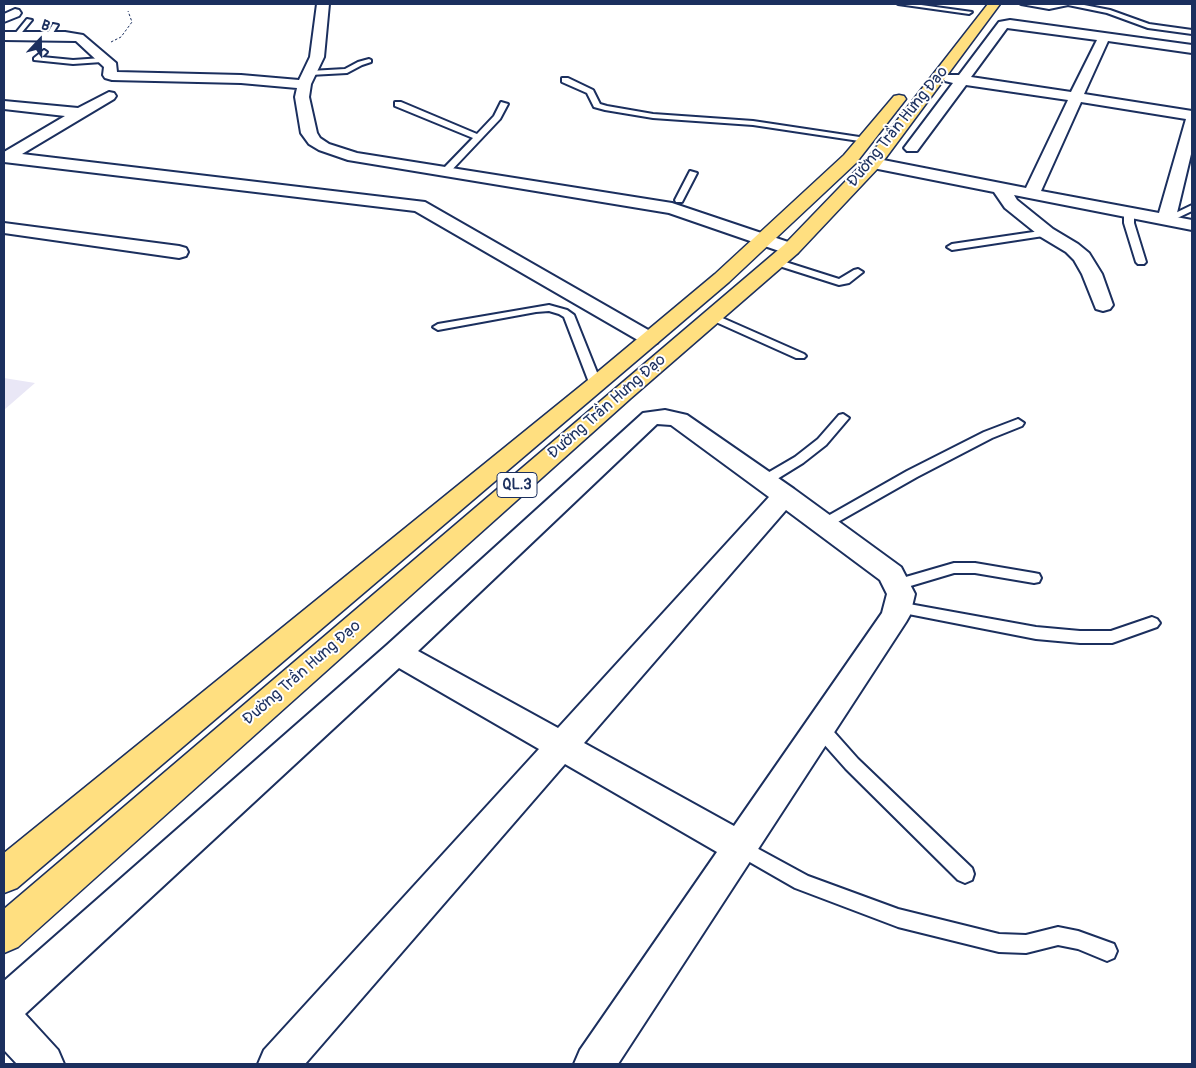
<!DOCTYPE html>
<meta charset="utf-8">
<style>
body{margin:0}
#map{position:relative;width:1196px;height:1068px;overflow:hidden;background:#fff;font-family:Pangolin,sans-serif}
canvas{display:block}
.frame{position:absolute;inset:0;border:5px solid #1b2f5e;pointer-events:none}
.north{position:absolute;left:15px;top:15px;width:50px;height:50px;-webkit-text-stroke:4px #fff;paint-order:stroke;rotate:21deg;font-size:14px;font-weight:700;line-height:20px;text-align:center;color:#1b2f5e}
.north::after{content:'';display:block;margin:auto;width:18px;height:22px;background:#1b2f5e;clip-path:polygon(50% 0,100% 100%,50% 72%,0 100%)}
</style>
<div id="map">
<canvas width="1196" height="1068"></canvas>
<div class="frame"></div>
<div class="north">B</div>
</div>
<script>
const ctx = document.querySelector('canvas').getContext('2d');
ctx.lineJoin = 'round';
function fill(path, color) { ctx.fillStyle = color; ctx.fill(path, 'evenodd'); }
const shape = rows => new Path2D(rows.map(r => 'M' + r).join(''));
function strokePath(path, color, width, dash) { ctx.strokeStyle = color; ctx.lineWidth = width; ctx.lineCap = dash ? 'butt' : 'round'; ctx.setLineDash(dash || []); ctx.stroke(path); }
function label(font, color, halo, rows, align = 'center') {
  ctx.font = font + ' Pangolin,sans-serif'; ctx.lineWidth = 4; ctx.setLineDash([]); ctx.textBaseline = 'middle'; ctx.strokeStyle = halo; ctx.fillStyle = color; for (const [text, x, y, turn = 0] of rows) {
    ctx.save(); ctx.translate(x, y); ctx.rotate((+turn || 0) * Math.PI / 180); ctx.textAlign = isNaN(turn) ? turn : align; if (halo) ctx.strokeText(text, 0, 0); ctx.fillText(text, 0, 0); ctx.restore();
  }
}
fill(shape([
 [4,378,35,383,4,410]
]), '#e9e7f6');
const lane = shape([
 [898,4,914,4,972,12,969,14,898,4],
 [1021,4,1079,4,1110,10,1149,24,1192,30,1192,34,1148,28,1107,13,1068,5,1049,9,1021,4],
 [27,19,32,20,18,37,14,37,14,35,27,19],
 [53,24,58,25,53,33,41,37,41,35,49,31,53,24],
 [44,50,47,52,42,57,73,60,102,58,105,60,102,62,73,64,34,60,34,58,44,50],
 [369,59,371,60,371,62,362,65,347,73,310,75,306,73,310,71,345,69,358,62,369,59],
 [562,78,568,78,593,90,600,104,607,106,653,114,753,121,866,138,870,140,866,142,753,125,653,118,605,110,594,107,587,93,562,82,562,78],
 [395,102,401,102,477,134,494,116,501,102,508,104,500,119,448,174,445,175,441,172,442,170,473,138,395,106,395,102],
 [690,171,697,173,682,202,676,202,675,200,690,171],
 [1192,205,1192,211,1169,222,1163,222,1161,220,1192,205],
 [1129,210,1134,213,1134,223,1146,262,1144,264,1138,264,1136,262,1124,223,1124,213,1129,210],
 [1047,230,1050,231,1050,235,952,250,947,247,952,244,1047,230],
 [776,259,839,279,854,270,858,269,863,272,849,283,839,285,773,264,773,260,776,259],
 [549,305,567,310,574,315,602,385,600,387,592,387,590,385,564,317,559,314,549,311,536,312,438,330,433,327,438,324,549,305],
 [711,313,804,354,806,356,804,358,796,358,707,318,706,316,707,314,711,313],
 [843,414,849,418,826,445,803,463,769,484,759,484,758,481,759,478,795,457,818,439,839,415,843,414],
 [1018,419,1024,423,1022,426,992,438,917,477,829,527,819,527,817,524,819,521,907,471,984,432,1018,419],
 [954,563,975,563,1034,573,1039,574,1041,578,1039,582,1034,583,975,573,954,573,897,590,892,589,890,585,892,581,954,563],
 [898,602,1036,627,1080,631,1111,631,1152,617,1157,619,1160,623,1157,627,1112,643,1080,643,1036,639,893,611,891,607,893,603,898,602],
 [820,721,826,723,858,759,972,868,974,874,972,880,965,883,958,880,846,769,814,733,812,728,814,723,820,721],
 [740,839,808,876,898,909,999,934,1026,935,1058,927,1078,931,1114,944,1117,951,1114,958,1107,961,1078,949,1058,945,1026,953,999,952,898,927,795,888,734,853,731,847,734,841,740,839]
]);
const street = shape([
 [317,4,329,4,324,57,311,84,309,97,317,133,320,138,329,144,357,153,672,203,797,245,800,249,797,253,791,255,785,253,669,213,348,160,319,150,309,144,301,133,295,97,297,88,241,83,112,80,105,78,103,75,104,67,76,41,4,40,4,32,65,32,83,35,116,63,117,72,241,75,299,80,310,57,317,4],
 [15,9,19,10,21,13,19,16,4,22,4,14,15,9],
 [1010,20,1192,45,1192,53,1108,41,1084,94,1192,111,1192,150,1176,217,1192,220,1192,230,1014,195,1017,200,1053,229,1078,244,1089,253,1102,274,1113,305,1110,309,1103,311,1096,309,1082,274,1074,260,1066,252,1041,237,1005,208,994,192,873,168,867,166,865,163,867,160,873,158,1026,188,1068,100,966,85,917,151,907,151,904,148,953,83,945,81,943,78,945,75,959,75,999,22,1010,20],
 [1007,28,1097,40,1071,92,971,77,1007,28],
 [1081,102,1186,119,1159,213,1041,191,1081,102],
 [109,92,114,93,116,96,114,99,22,154,425,202,657,335,660,339,657,343,650,345,643,343,415,211,4,162,4,152,65,116,4,109,4,101,78,108,109,92],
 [4,223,179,246,186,248,188,252,186,256,179,258,4,233,4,223],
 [665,410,687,415,794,489,901,567,915,594,910,615,906,622,618,1064,574,1064,580,1050,717,852,565,764,305,1064,258,1064,264,1050,539,749,399,668,25,1014,58,1050,64,1064,17,1064,4,1050,4,981,387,645,643,413,665,410],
 [657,424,671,425,769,497,558,728,418,651,657,424],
 [786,510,880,580,887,594,882,613,734,826,584,743,786,510]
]);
const highway = shape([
 [988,4,1000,4,879,167,798,253,631,398,18,947,4,953,4,909,784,245,867,159,988,4],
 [899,95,904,96,906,99,856,163,729,282,17,888,4,893,4,853,588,380,715,274,844,155,894,96,899,95]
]);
strokePath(lane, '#1b2f5e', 4);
strokePath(street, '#1b2f5e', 4);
strokePath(highway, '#1b2f5e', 3);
strokePath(shape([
 [111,42,121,37,132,22,128,11]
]), '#1b2f5e', 1, [2.5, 2]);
fill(lane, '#fff');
fill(street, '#fff');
fill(highway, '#ffdf80');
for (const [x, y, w] of [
 [517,485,40]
]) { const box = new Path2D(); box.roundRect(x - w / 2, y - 12.5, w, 25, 4); ctx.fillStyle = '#fff'; ctx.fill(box); strokePath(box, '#1b2f5e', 1); }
label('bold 15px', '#1b2f5e', null, [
 ["QL.3",517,485]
]);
label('16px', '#1b2f5e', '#fff', [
 ["Đường Trần Hưng Đạo",898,127,-51],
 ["Đường Trần Hưng Đạo",607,407,-41],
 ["Đường Trần Hưng Đạo",302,673,-41]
]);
</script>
